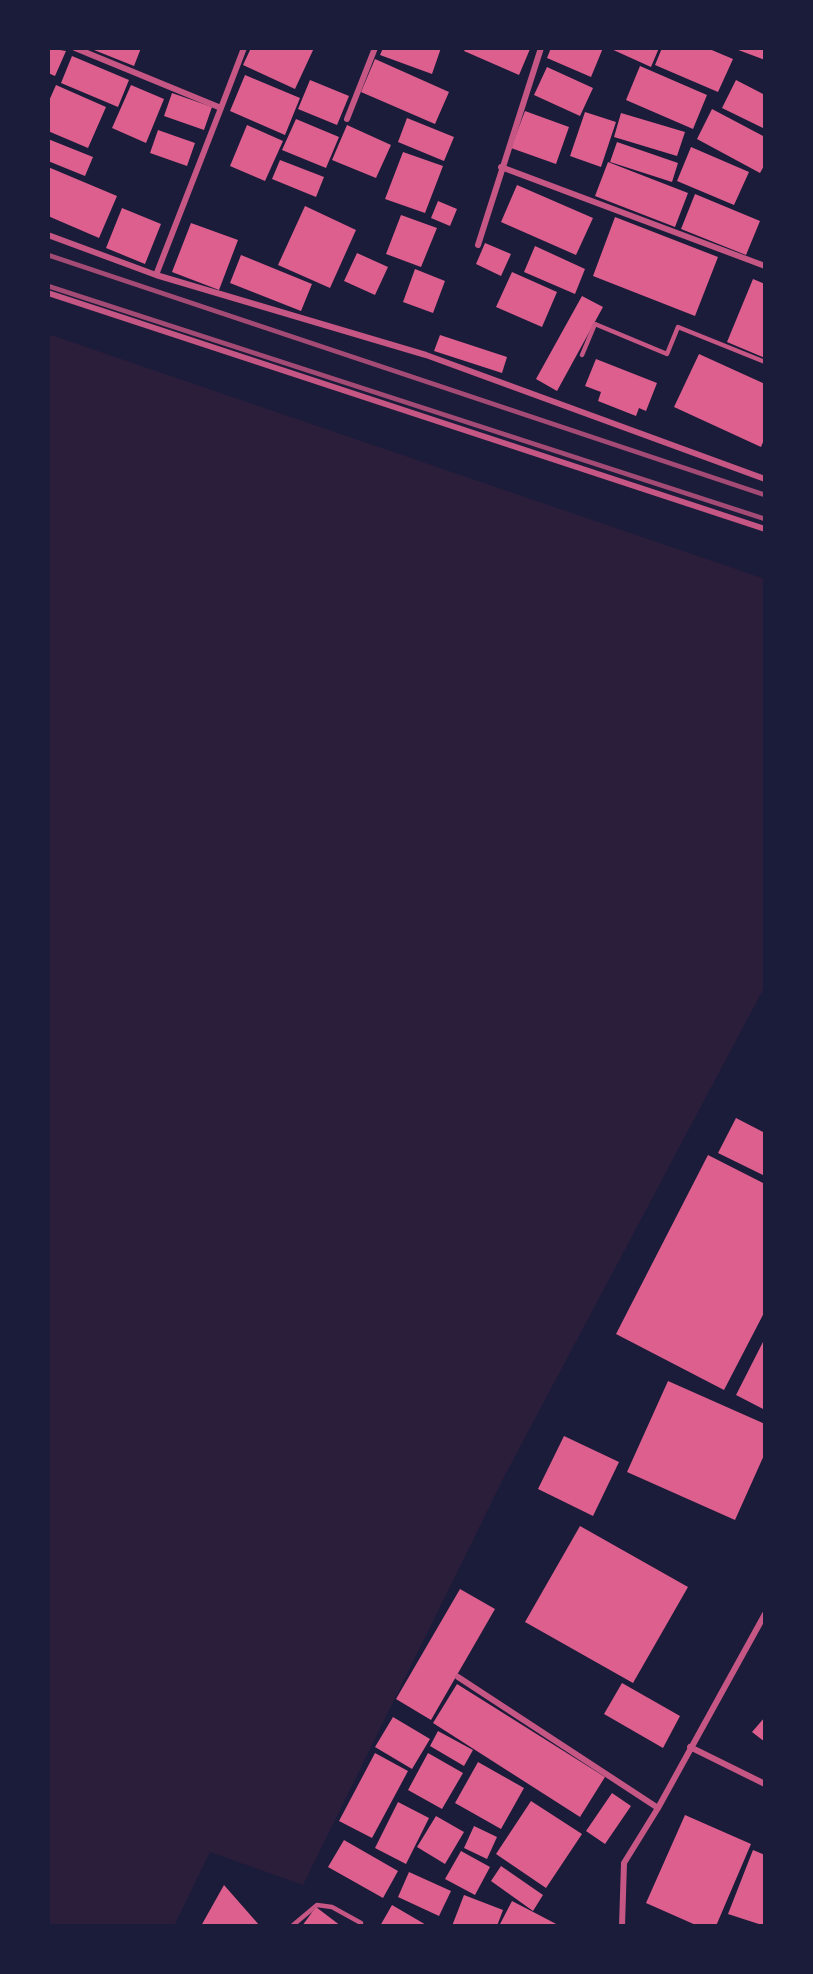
<!DOCTYPE html>
<style>
body{margin:0}
#map{position:relative;width:813px;height:1974px;overflow:hidden;background:#1b1b3a;font-family:Figtree,sans-serif}
canvas{display:block}
.frame{position:absolute;inset:0;border:50px solid #1b1b3a;pointer-events:none}
</style>
<div id="map">
<canvas width="813" height="1974"></canvas>
<div class="frame"></div>
</div>
<script>
const ctx = document.querySelector('canvas').getContext('2d');
ctx.lineJoin = 'round';
function fill(path, color) { ctx.fillStyle = color; ctx.fill(path, 'evenodd'); }
const shape = rows => new Path2D(rows.map(r => 'M' + r).join(''));
function strokePath(path, color, width, dash) { ctx.strokeStyle = color; ctx.lineWidth = width; ctx.lineCap = dash ? 'butt' : 'round'; ctx.setLineDash(dash || []); ctx.stroke(path); }
fill(shape([
 [48,334,765,579,765,986,504,1477,303,1885,210,1852,174,1926,48,1926]
]), '#2a1e3b');
fill(shape([
 [48,48,66,51,55,76,48,73],
 [89,48,141,48,134,66],
 [251,48,314,48,295,89,243,65],
 [383,48,441,48,432,74,380,55],
 [466,48,528,48,530,49,519,75,464,51],
 [551,48,603,48,591,77,547,58],
 [609,48,659,48,651,67],
 [662,48,707,48,733,59,718,92,655,65],
 [733,48,765,48,765,60],
 [72,56,129,80,118,107,61,83],
 [375,59,449,92,435,124,361,92],
 [640,66,707,95,693,129,626,100],
 [547,67,593,88,580,116,534,95],
 [245,75,300,98,285,135,230,111],
 [310,80,349,96,337,125,298,109],
 [736,80,765,95,765,129,722,108],
 [56,85,106,107,88,148,48,131,48,103],
 [131,85,164,99,146,143,112,128],
 [172,93,212,107,204,130,164,116],
 [712,109,765,137,765,164,760,173,697,139],
 [525,111,569,127,556,164,511,148],
 [585,112,616,122,601,167,570,156],
 [621,113,685,132,677,156,614,137],
 [407,118,454,137,444,161,398,142],
 [296,119,339,137,326,168,282,150],
 [247,125,283,141,265,181,230,166],
 [347,125,391,145,376,178,332,160],
 [158,130,195,143,187,166,150,153],
 [48,139,93,157,85,176,48,161],
 [617,142,678,163,672,182,610,162],
 [691,147,749,172,734,205,677,181],
 [403,152,443,166,425,213,385,199],
 [280,160,324,177,316,197,272,179],
 [608,162,688,193,675,227,595,196],
 [48,167,117,196,99,238,48,216],
 [517,185,593,218,576,255,501,222],
 [695,194,760,221,746,255,681,229],
 [438,201,457,209,450,226,431,218],
 [305,206,356,230,330,288,278,265],
 [122,208,161,224,145,264,106,248],
 [401,215,437,228,421,267,386,254],
 [615,217,718,257,695,316,593,276],
 [191,223,238,240,219,290,172,272],
 [485,243,511,254,501,276,476,264],
 [535,246,585,269,575,294,524,272],
 [357,253,388,267,375,295,344,281],
 [241,255,312,284,301,311,230,283],
 [415,269,445,281,433,313,403,302],
 [512,272,557,292,542,327,496,307],
 [753,279,765,284,765,358,727,342],
 [582,296,603,307,557,391,536,379],
 [440,335,507,357,502,373,434,351],
 [699,354,765,384,765,437,761,447,674,407],
 [596,359,657,383,646,411,639,408,636,416,598,401,601,392,585,386],
 [736,1118,765,1133,765,1176,718,1153],
 [708,1155,765,1184,765,1311,724,1390,616,1334],
 [765,1338,765,1410,736,1395],
 [668,1381,765,1424,765,1453,735,1520,627,1472],
 [564,1436,619,1462,593,1516,538,1489],
 [580,1526,688,1587,633,1683,525,1622],
 [460,1589,495,1609,431,1720,396,1699],
 [622,1683,680,1716,663,1748,604,1714],
 [457,1684,605,1777,580,1817,433,1723],
 [393,1717,430,1739,412,1769,375,1747],
 [765,1717,765,1742,752,1732],
 [438,1731,473,1750,464,1766,430,1746],
 [375,1753,408,1771,372,1838,339,1821],
 [428,1753,463,1773,442,1809,408,1790],
 [478,1762,524,1788,501,1829,455,1803],
 [612,1793,631,1806,605,1844,586,1831],
 [531,1801,582,1834,546,1888,496,1854],
 [398,1802,429,1818,406,1864,375,1848],
 [685,1815,751,1844,716,1926,698,1926,646,1903],
 [436,1816,464,1832,445,1864,417,1847],
 [474,1826,497,1837,487,1859,464,1848],
 [344,1840,398,1871,383,1898,328,1867],
 [753,1850,765,1855,765,1926,728,1914],
 [461,1851,490,1867,475,1895,445,1879],
 [501,1866,543,1895,533,1911,491,1881],
 [409,1872,451,1891,439,1916,398,1897],
 [224,1885,260,1926,201,1926],
 [464,1895,503,1910,497,1926,452,1926],
 [512,1901,539,1915,560,1926,499,1926],
 [392,1905,428,1926,380,1926],
 [316,1907,341,1926,302,1926]
]), '#dd5f8e');
strokePath(shape([
 [582,355,595,324,667,354,678,327,765,362],
 [292,1926,317,1905,332,1907,361,1923,361,1926]
]), '#c65784', 4.5);
strokePath(shape([
 [75,48,221,108,156,275],
 [221,108,244,48],
 [347,119,375,48],
 [501,167,765,266],
 [48,235,156,275,426,355,765,479],
 [478,245,541,48],
 [48,293,765,529],
 [458,1677,658,1808],
 [690,1747,765,1784],
 [622,1926,624,1863,658,1808,765,1614]
]), '#c65784', 6);
strokePath(shape([
 [48,255,765,495],
 [48,286,765,519]
]), '#a44b75', 4.5);
</script>
